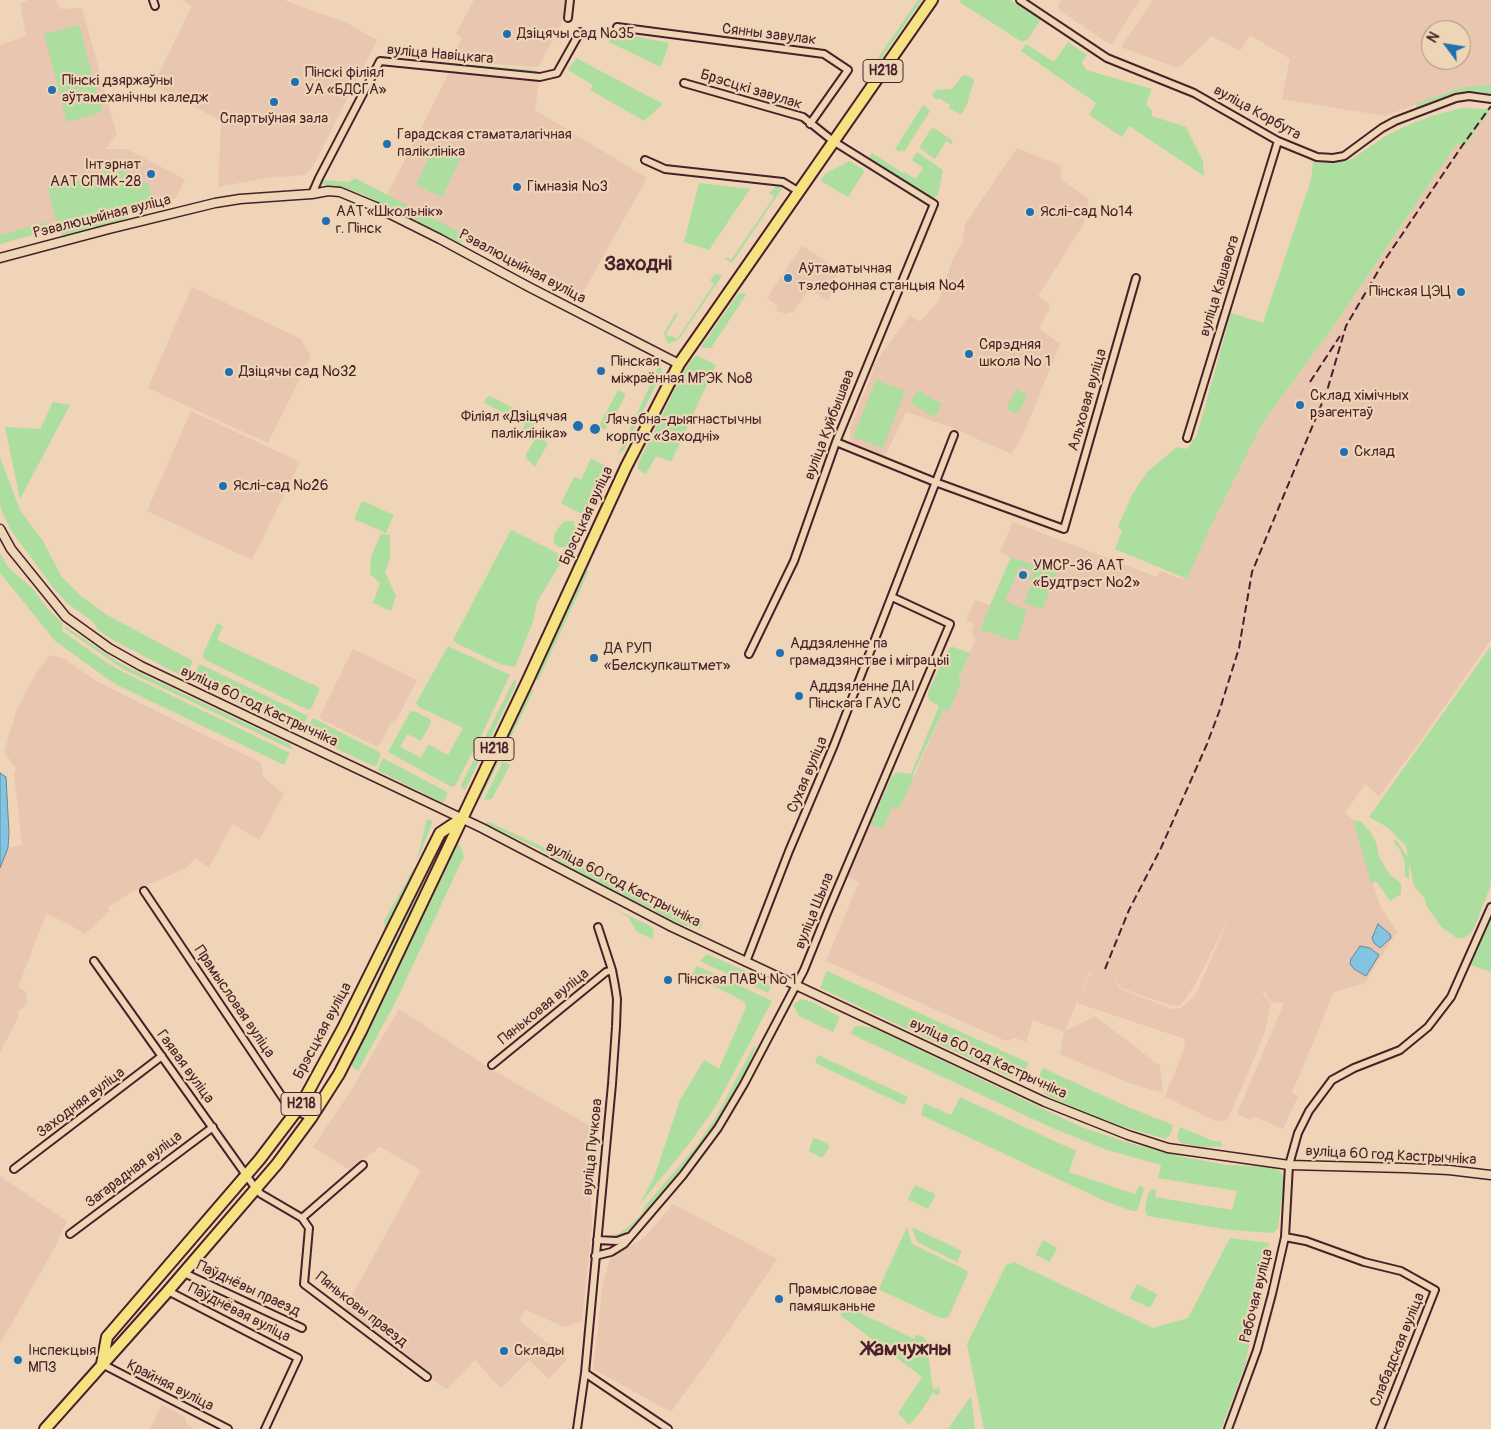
<!DOCTYPE html>
<meta charset="utf-8">
<style>
body{margin:0}
#map{position:relative;width:1491px;height:1429px;overflow:hidden;background:#f0d4b7;font-family:Pangolin,sans-serif}
canvas{display:block}
.north{position:absolute;left:1421px;top:20px;width:50px;height:50px;box-sizing:border-box;background:#edd6b5;border:1px solid #ac8d7e;border-radius:50%;rotate:301deg;font-size:14px;font-weight:700;line-height:20px;text-align:center;color:#4a1f2b}
.north::after{content:'';display:block;margin:auto;width:18px;height:22px;background:#1f6fb2;clip-path:polygon(50% 0,100% 100%,50% 72%,0 100%)}
</style>
<div id="map">
<canvas width="1491" height="1429"></canvas>
<div class="north">N</div>
</div>
<script>
const ctx = document.querySelector('canvas').getContext('2d');
ctx.lineJoin = 'round';
function fill(path, color) { ctx.fillStyle = color; ctx.fill(path, 'evenodd'); }
const shape = rows => new Path2D(rows.map(r => 'M' + r).join(''));
function strokePath(path, color, width, dash) { ctx.strokeStyle = color; ctx.lineWidth = width; ctx.lineCap = dash ? 'butt' : 'round'; ctx.setLineDash(dash || []); ctx.stroke(path); }
function label(font, color, halo, rows, align = 'center') {
  ctx.font = font + ' Pangolin,sans-serif'; ctx.lineWidth = 4.5; ctx.setLineDash([]); ctx.textBaseline = 'middle'; ctx.strokeStyle = halo; ctx.fillStyle = color; for (const [text, x, y, turn = 0] of rows) {
    ctx.save(); ctx.translate(x, y); ctx.rotate((+turn || 0) * Math.PI / 180); ctx.textAlign = isNaN(turn) ? turn : align; if (halo) ctx.strokeText(text, 0, 0); ctx.fillText(text, 0, 0); ctx.restore();
  }
}
fill(shape([
 [28,0,56,0,60,9,82,8,117,135,105,149,126,149,185,179,176,198,0,244,0,45,26,36,20,4],
 [182,0,284,0,347,23,377,40,312,168,305,175,265,178,218,187,221,121,153,85,192,6],
 [474,0,565,0,564,19,538,67,450,61,462,38,456,33],
 [1061,0,1140,0,1111,45,1068,16,1059,9,1059,4],
 [1153,0,1491,0,1491,85,1463,87,1385,116,1282,99,1290,59,1250,35,1240,51,1212,36,1178,68,1121,47],
 [1431,30,1461,30,1461,60,1431,60],
 [449,73,539,80,535,110,647,178,581,296,387,195],
 [1491,109,1491,640,1419,743,1379,796,1365,784,1345,813,1353,820,1380,906,1397,931,1365,983,1334,992,1292,1093,1298,1096,1283,1129,1254,1116,1250,1120,1237,1114,1284,1003,1270,1002,1266,993,1255,989,1261,991,1271,1004,1265,1031,1243,1085,1227,1120,1216,1121,1165,1097,1184,1049,1185,1039,1077,1003,1091,972,1115,980,1120,989,1172,1009,1181,1008,1195,996,1230,916,1195,985,1180,1006,1173,1006,1121,988,1116,980,1090,971,1065,1031,1095,1016,1160,1066,1163,1093,1127,1082,1060,1054,1064,1032,1033,1020,1026,1042,1015,1038,1006,1041,826,961,859,882,847,876,870,824,883,829,893,806,900,808,944,709,949,711,962,681,958,679,976,639,974,638,972,630,974,624,966,620,975,600,990,605,1011,558,1000,552,1013,522,1157,577,1161,571,1178,578,1187,579,1208,532,1262,424,1335,324,1457,143,1464,147],
 [1017,148,1062,166,1060,179,1089,199,1083,225,1038,296,1049,304,1050,308,1039,328,1060,344,1025,430,1012,454,950,427,906,412,885,456,853,443,850,440,850,428,873,371,874,364,910,315,920,322,938,302,953,258,962,244,965,224],
 [802,246,839,270,828,301,809,289,793,312,785,314,776,310,777,305,767,298],
 [192,287,301,339,311,356,268,443,148,388],
 [191,411,300,462,252,560,147,511],
 [353,649,417,680,397,719,392,722,378,747,319,718],
 [51,655,65,659,96,681,261,763,263,777,284,794,259,840,232,824,209,868,195,858,186,868,132,892,108,907,110,911,85,934,67,923,46,914,18,987,27,992,26,1005,17,1012,19,1016,0,1052,0,868,8,848,22,845,14,774,16,768,4,752,17,709,37,671],
 [399,1009,491,1069,597,1130,594,1181,591,1193,592,1225,582,1321,565,1327,525,1310,519,1320,567,1359,549,1379,529,1360,501,1389,475,1360,447,1389,435,1381,344,1310,421,1170,380,1147,350,1170,313,1147,350,1092],
 [0,1176,67,1221,54,1249,0,1344],
 [673,1204,777,1259,708,1361,671,1412,593,1369,603,1283,610,1259,646,1236],
 [162,1405,185,1417,186,1423,194,1429,150,1429]
]), '#e8c6b0');
fill(shape([
 [918,0,922,0,865,82,862,81],
 [960,0,1010,0,1041,19,1028,39,1022,42,961,3],
 [79,25,102,112,67,122,44,34],
 [613,32,669,43,661,67,609,42],
 [1068,42,1087,55,1082,62,1086,70,1152,89,1146,104,1152,111,1152,116,1186,127,1203,161,1204,176,1129,126,1122,137,1089,115,1096,103,1021,51,1026,44,1054,62],
 [576,58,663,104,644,121,590,90,593,85,568,70],
 [448,63,535,70,538,74,450,66],
 [963,75,971,77,974,80,967,104,961,115,949,108,950,105,939,98,937,100,932,96,936,90,952,89],
 [1491,85,1491,94,1479,92,1464,92,1416,109,1416,104,1463,87],
 [923,105,930,111,904,152,901,150,900,152,895,149],
 [1462,108,1491,109,1464,147,1457,143,1335,324,1262,424,1208,532,1187,579,1115,549,1122,531,1118,526,1132,495,1147,472,1177,447,1187,449,1197,435,1231,313,1263,323,1311,180,1313,162,1338,162,1352,159,1384,137,1404,127,1431,116],
 [934,128,953,141,951,144,946,141,935,159,921,149,920,146,931,129],
 [435,144,462,156,442,197,416,185],
 [917,152,943,170,938,194,933,200,868,159,872,153,903,173,904,172,916,179,923,168,912,160],
 [849,161,863,169,864,172,848,197,821,181,825,174],
 [116,168,148,184,155,206,58,229,48,189],
 [355,178,465,235,461,244,362,194,322,184,321,180,349,182],
 [699,183,750,189,709,250,684,242],
 [780,186,783,187,732,263,725,259,726,257,731,260,774,197,769,193,775,187],
 [130,216,113,225,64,237,59,233],
 [46,222,49,230,0,244,0,235],
 [718,274,722,276,679,339,668,344,664,333,676,313,678,314,666,334,669,337,672,336,677,339,714,284,710,280,715,275],
 [743,293,746,295,711,348,704,348,701,347,738,294],
 [697,355,716,365,671,462,656,456,646,474,638,469,638,463,685,369,694,357],
 [660,363,662,372,624,450,618,455],
 [876,380,905,391,883,448,853,437],
 [1017,389,1028,396,1017,414,1006,408],
 [618,390,626,394,614,417,611,418,605,430,599,426],
 [918,390,942,404,934,417,910,403],
 [490,396,535,419,535,422,529,435,518,440,525,424,485,403,484,402,487,397],
 [53,402,70,405,20,499,5,427,40,429],
 [538,437,548,443,535,467,526,458,526,454,536,438],
 [0,457,20,510,43,541,61,576,82,597,107,615,193,661,186,675,184,676,180,675,113,640,98,630,93,622,66,602,52,586,10,529,2,512,0,503],
 [591,458,608,467,584,515,561,503,574,477,581,480],
 [362,501,394,515,386,533,354,519],
 [565,521,573,521,575,528,575,536,572,543,565,547,558,547,554,543,554,536,558,528],
 [511,530,557,553,562,561,537,602,533,622,515,667,500,664,456,643,453,640],
 [381,534,390,535,390,558,385,572,396,596,391,611,373,603,380,583,370,574,371,556],
 [0,553,8,567,33,589,47,608,63,624,62,631,107,663,125,673,290,753,284,765,115,684,55,641,1,574,0,572],
 [1011,557,1056,573,1043,608,1041,609,1024,603,1033,581,1029,579,1032,571,1020,566,1005,601,1027,610,1018,639,1015,641,980,629],
 [586,566,588,573,538,681,535,680,535,677],
 [217,623,223,626,217,640,320,688,312,707,308,710,204,659,203,654],
 [66,627,123,665,290,744,293,750,123,669,64,628],
 [448,646,510,675,481,736,455,786,452,787,388,752,410,712,414,711,430,719,431,723,421,741,407,734,400,747,421,758,428,744,448,755,463,728,419,707,416,703],
 [1491,646,1491,885,1474,928,1470,934,1463,938,1456,938,1452,934,1442,928,1426,905,1425,899,1414,886,1409,862,1409,879,1405,876,1405,863,1400,850,1393,841,1396,840,1408,857,1406,846,1387,827,1369,817],
 [953,647,970,653,958,679,962,681,949,711,944,709,913,774,913,780,899,809,893,806,883,829,870,824,892,776,898,772,911,774,939,706,930,701,928,697,928,692,949,648],
 [200,664,308,716,304,724,299,729,293,730,195,682,192,680,192,677],
 [515,678,516,685,465,790,461,787,462,783],
 [533,689,534,690,481,798,478,800,530,691],
 [313,718,381,753,377,765,373,766,307,735,307,728],
 [383,758,447,792,447,796,443,803,377,770],
 [503,761,510,765,492,799,484,800],
 [427,819,433,821,408,884,385,928,384,921,416,864],
 [1353,820,1362,822,1373,836,1377,845,1379,857,1390,875,1401,883,1401,894,1390,901,1377,882,1371,883],
 [487,821,661,902,703,923,700,929,682,925,583,875,537,848,486,824],
 [456,843,460,846,464,856,395,1003,358,1071,352,1067,352,1062],
 [443,844,444,845,403,931,400,930,401,926],
 [615,909,652,927,654,933,652,939,636,931,629,918],
 [1491,915,1491,972,1470,965],
 [397,936,398,936,398,939,358,1024,356,1024],
 [707,954,773,983,768,993,700,961],
 [697,966,772,1001,716,1106,688,1145,640,1204,655,1175,680,1100,704,1060,719,1069,746,1007,745,1002,692,975],
 [827,971,1029,1063,1024,1072,1019,1076,1012,1078,962,1055,820,988],
 [801,999,812,1002,840,1017,833,1032,799,1016,793,1005],
 [858,1026,874,1028,1081,1127,1129,1143,1179,1156,1226,1165,1272,1167,1281,1172,1284,1179,1278,1228,1273,1233,1230,1230,1148,1216,1145,1211,1148,1193,1153,1189,1156,1190,1155,1197,1232,1210,1237,1191,1158,1178,1161,1165,1107,1150,1050,1127,851,1034,854,1027],
 [754,1046,756,1047,744,1076,716,1125,706,1139,642,1217,624,1234,613,1237,613,1235,618,1234,627,1228,642,1214,645,1206,697,1145,717,1115],
 [818,1055,908,1097,904,1105,815,1063],
 [1043,1068,1128,1107,1173,1125,1171,1133,1166,1139,1121,1126,1083,1112,1046,1095,1039,1084,1040,1073],
 [960,1097,1076,1151,1069,1172,1135,1194,1140,1185,1144,1189,1137,1211,1132,1211,1105,1201,921,1115,924,1103,951,1115],
 [1180,1127,1213,1141,1220,1141,1223,1146,1203,1147,1181,1143,1178,1140,1177,1137],
 [815,1138,828,1144,829,1147,822,1158,809,1151,813,1139],
 [915,1185,935,1194,935,1196,928,1209,909,1200,908,1198],
 [907,1227,912,1244,966,1270,968,1273,949,1316,946,1318,940,1318,880,1290,879,1288],
 [912,1227,962,1251,957,1262,917,1242],
 [1230,1238,1269,1243,1245,1366,1221,1429,984,1429,967,1344,1006,1265,1014,1262,1153,1328,1188,1318],
 [1043,1240,1057,1248,1051,1260,1049,1262,1036,1255,1036,1253],
 [1137,1284,1157,1294,1157,1295,1150,1308,1131,1299,1130,1297],
 [846,1306,914,1339,916,1335,922,1336,932,1347,932,1354,928,1355,933,1389,939,1388,940,1392,938,1396,933,1393,919,1414,909,1425,898,1413,922,1377,840,1315],
 [971,1396,975,1429,948,1429]
]), '#acde9f');
const water = shape([
 [0,773,6,777,9,833,8,848,0,868,0,773],
 [1378,924,1390,934,1391,938,1380,948,1374,943,1372,938,1378,924],
 [1360,946,1370,948,1379,955,1366,976,1354,969,1350,964,1351,959,1360,946]
]);
fill(water, '#82c5e3');
strokePath(water, '#6c8399', 1);
const minor = shape([
 [153,0,155,6],
 [1020,0,1107,58,1194,93,1278,141,1317,157,1333,158,1344,156,1382,128,1395,121,1456,98,1469,96,1491,99],
 [568,18,570,0],
 [617,27,824,54,848,70,810,124],
 [684,83,803,117,833,141,934,204,836,442,794,561,749,654],
 [645,160,665,169,783,182,798,191],
 [312,194,319,178,380,61,540,77,557,73,580,32],
 [1187,438,1278,141],
 [836,442,935,482,1064,529,1136,278],
 [144,891,289,1107,311,1118],
 [598,927,612,970,615,986,617,999,616,1027,612,1084,585,1373,668,1429],
 [94,961,256,1189,261,1194,302,1218,309,1228,304,1284,427,1377],
 [746,962,789,851,834,745,954,435],
 [492,1065,606,972,612,970],
 [14,1169,162,1056],
 [302,1218,363,1165],
 [70,1234,213,1127],
 [1285,1237,1306,1241,1364,1262,1401,1271,1435,1290,1380,1429],
 [597,1240,617,1241,628,1237],
 [595,1256,611,1252,624,1244,683,1175,718,1128,744,1084,804,970,827,913,950,624,892,597],
 [184,1273,302,1328],
 [168,1291,298,1358,265,1429],
 [102,1364,228,1429],
 [577,1429,585,1373],
 [1228,1429,1257,1350,1272,1294,1285,1237,1289,1165,1298,1133,1309,1111,1332,1080,1354,1068,1400,1050,1428,1027,1451,997,1491,907]
]);
const tertiary = shape([
 [0,258,109,229,215,203,240,199,312,194,328,191,340,192,376,207,440,239,529,287,679,364],
 [0,529,11,549,66,617,109,648,141,666,482,828,672,927,1045,1102,1128,1135,1168,1148,1289,1165,1405,1168,1449,1170,1491,1175]
]);
const primary = shape([
 [102,1364,107,1337,260,1159,301,1105,343,1028,440,833,461,819],
 [45,1429,168,1291,277,1164,311,1118,339,1074,361,1031,528,680,626,467,679,364,932,0]
]);
strokePath(minor, '#4a1f2b', 10);
strokePath(tertiary, '#4a1f2b', 11);
strokePath(primary, '#4a1f2b', 14);
strokePath(minor, '#edd6b5', 6);
strokePath(tertiary, '#edd6b5', 8);
strokePath(primary, '#f6e281', 10);
strokePath(shape([
 [1310,382,1340,336],
 [1105,969,1129,910,1161,848,1207,744,1219,712,1239,648,1252,572,1327,391,1346,326,1384,261,1462,146,1491,106]
]), '#4a1f2b', 2, [8, 4]);
for (const [x, y, r, color] of [
 [507,34,5,"#1f6fb2"],
 [295,82,5,"#1f6fb2"],
 [52,90,5,"#1f6fb2"],
 [274,102,5,"#1f6fb2"],
 [387,144,5,"#1f6fb2"],
 [151,174,5,"#1f6fb2"],
 [517,187,5,"#1f6fb2"],
 [1030,212,5,"#1f6fb2"],
 [326,221,5,"#1f6fb2"],
 [788,278,5,"#1f6fb2"],
 [1461,292,5,"#1f6fb2"],
 [969,354,5,"#1f6fb2"],
 [601,371,5,"#1f6fb2"],
 [229,372,5,"#1f6fb2"],
 [1300,405,5,"#1f6fb2"],
 [578,426,6,"#1f6fb2"],
 [595,429,6,"#1f6fb2"],
 [1344,452,5,"#1f6fb2"],
 [223,486,5,"#1f6fb2"],
 [1023,575,5,"#1f6fb2"],
 [780,653,5,"#1f6fb2"],
 [594,658,5,"#1f6fb2"],
 [799,696,5,"#1f6fb2"],
 [668,980,5,"#1f6fb2"],
 [779,1299,5,"#1f6fb2"],
 [504,1351,5,"#1f6fb2"],
 [18,1360,5,"#1f6fb2"]
]) { const dot = new Path2D(); dot.arc(x, y, r, 0, 2 * Math.PI); ctx.fillStyle = color; ctx.fill(dot); strokePath(dot, '#edd6b5', 2); }
for (const [x, y, w] of [
 [883,71,40],
 [494,749,40],
 [301,1104,40]
]) { const box = new Path2D(); box.roundRect(x - w / 2, y - 11.5, w, 23, 4); ctx.fillStyle = '#edd6b5'; ctx.fill(box); strokePath(box, '#4a1f2b', 1); }
label('bold 14px', '#4a1f2b', null, [
 ["Н218",883,71],
 ["Н218",494,749],
 ["Н218",301,1104]
]);
label('15px', '#4a1f2b', '#edd6b5', [
 ["Дзіцячы сад №35",517,34],
 ["Пінскі філіял",305,73],
 ["УА «БДСГА»",305,90],
 ["Пінскі дзяржаўны",62,81],
 ["аўтамеханічны каледж",62,98],
 ["Спартыўная зала",274,119,"center"],
 ["Гарадская стаматалагічная",397,135],
 ["паліклініка",397,152],
 ["Інтэрнат",141,165,"right"],
 ["ААТ СПМК-28",141,182,"right"],
 ["Гімназія №3",527,187],
 ["ААТ «Школьнік»",336,212],
 ["г. Пінск",336,229],
 ["Яслі-сад №14",1040,212],
 ["Аўтаматычная",798,269],
 ["тэлефонная станцыя №4",798,286],
 ["Пінская ЦЭЦ",1451,292,"right"],
 ["Сярэдняя",979,345],
 ["школа № 1",979,362],
 ["Пінская",611,362],
 ["міжраённая МРЭК №8",611,379],
 ["Дзіцячы сад №32",239,372],
 ["Склад хімічных",1310,396],
 ["рэагентаў",1310,413],
 ["Філіял «Дзіцячая",567,417,"right"],
 ["паліклініка»",567,434,"right"],
 ["Лячэбна-дыягнастычны",606,420],
 ["корпус «Заходні»",606,437],
 ["Склад",1354,452],
 ["Яслі-сад №26",233,486],
 ["УМСР-36 ААТ",1033,566],
 ["«Будтрэст №2»",1033,583],
 ["Аддзяленне па",790,644],
 ["грамадзянстве і міграцыі",790,661],
 ["ДА РУП",604,649],
 ["«Белскупкаштмет»",604,666],
 ["Аддзяленне ДАІ",809,687],
 ["Пінскага ГАУС",809,704],
 ["Пінская ПАВЧ № 1",678,980],
 ["Прамысловае",789,1290],
 ["памяшканьне",789,1307],
 ["Інспекцыя",28,1351],
 ["МПЗ",28,1368],
 ["Склады",514,1351]
], 'left');
label('15px', '#4a1f2b', '#edd6b5', [
 ["Сянны завулак",769,35,7],
 ["вуліца Навіцкага",440,55,5],
 ["Брэсцкі завулак",751,90,17],
 ["вуліца Корбута",1257,113,29],
 ["Рэвалюцыйная вуліца",102,217,-14],
 ["Рэвалюцыйная вуліца",522,267,28],
 ["вуліца Кашавога",1220,286,-73],
 ["Альховая вуліца",1088,400,-74],
 ["вуліца Куйбышава",830,425,-69],
 ["Брэсцкая вуліца",587,516,-65],
 ["вуліца 60 год Кастрычніка",259,707,25],
 ["Сухая вуліца",808,775,-67],
 ["вуліца 60 год Кастрычніка",623,885,27],
 ["вуліца Шыла",815,911,-68],
 ["Прамысловая вуліца",234,1002,56],
 ["Пяньковая вуліца",544,1007,-39],
 ["Брэсцкая вуліца",323,1031,-62],
 ["вуліца 60 год Кастрычніка",988,1059,25],
 ["Гаявая вуліца",185,1067,54],
 ["Заходняя вуліца",81,1103,-37],
 ["вуліца Пучкова",593,1147,-84],
 ["вуліца 60 год Кастрычніка",1391,1156,3],
 ["Загарадная вуліца",134,1170,-37],
 ["Паўднёвы праезд",248,1289,25],
 ["Рабочая вуліца",1257,1296,-76],
 ["Пяньковы праезд",361,1310,38],
 ["Паўднёвая вуліца",239,1313,27],
 ["Слабадская вуліца",1398,1350,-68],
 ["Крайняя вуліца",170,1386,27]
]);
label('bold 20px', '#4a1f2b', '#edd6b5', [
 ["Заходні",638,265],
 ["Жамчужны",907,1350]
]);
</script>
